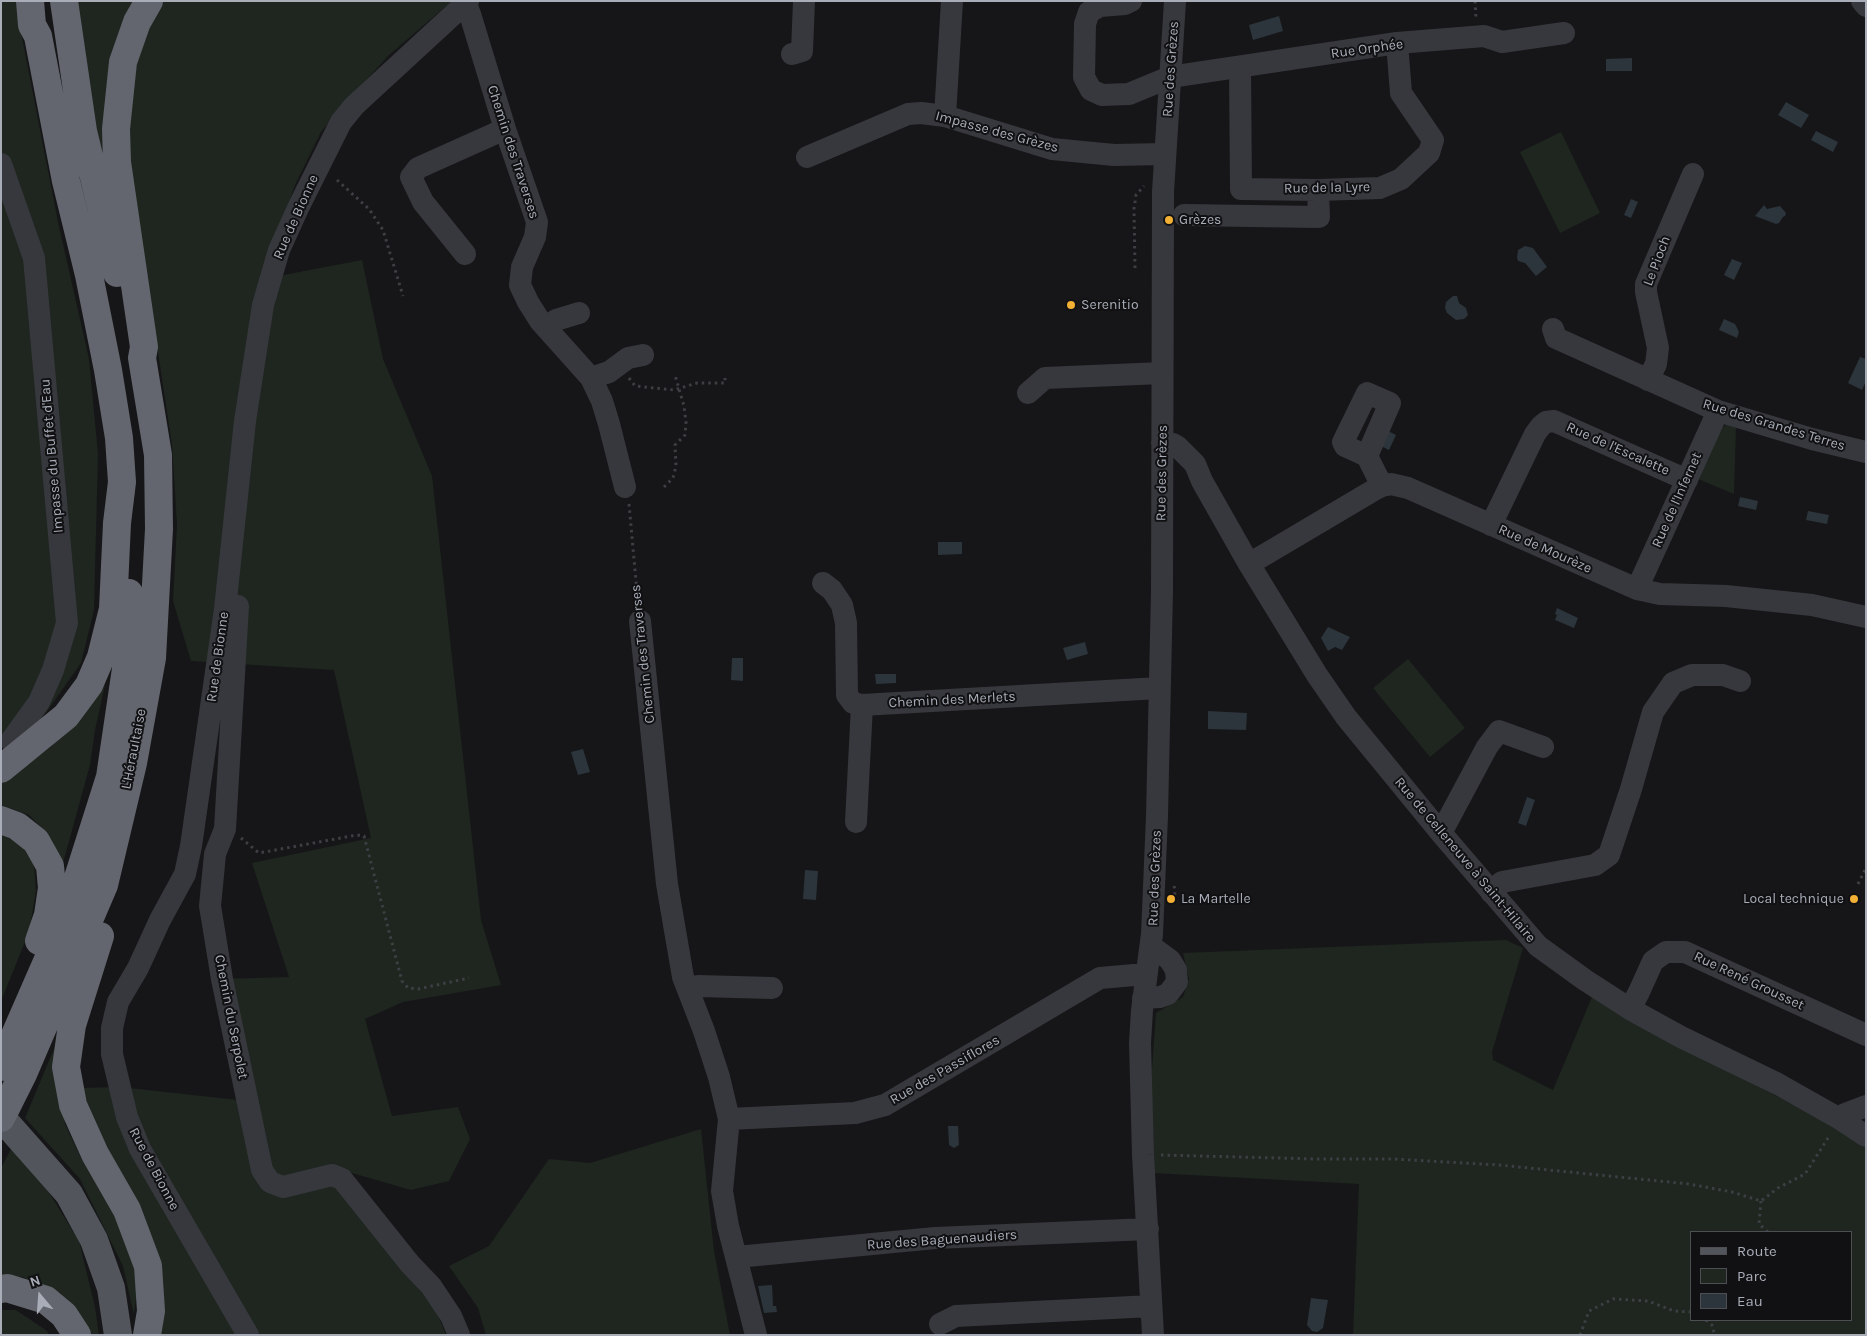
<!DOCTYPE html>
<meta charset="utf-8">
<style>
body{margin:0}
#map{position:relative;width:1867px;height:1336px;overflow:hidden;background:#161618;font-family:Karla,sans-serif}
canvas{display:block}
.frame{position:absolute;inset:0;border:2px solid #a8adb8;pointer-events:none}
.legend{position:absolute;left:1690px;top:1231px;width:162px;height:90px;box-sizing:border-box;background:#111113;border:1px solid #4d4f55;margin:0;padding:6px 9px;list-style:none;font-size:15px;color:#a8adb8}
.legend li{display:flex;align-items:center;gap:10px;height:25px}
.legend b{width:25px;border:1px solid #4d4f55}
.north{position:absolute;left:15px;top:1271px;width:50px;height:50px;-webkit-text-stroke:4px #111113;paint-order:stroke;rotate:342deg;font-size:14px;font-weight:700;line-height:20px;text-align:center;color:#a8adb8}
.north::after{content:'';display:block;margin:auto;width:18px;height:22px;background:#a8adb8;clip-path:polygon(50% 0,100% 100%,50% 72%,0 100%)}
</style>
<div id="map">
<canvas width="1867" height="1336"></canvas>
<div class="frame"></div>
<ul class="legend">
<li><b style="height:6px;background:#53555c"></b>Route</li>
<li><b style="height:14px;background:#1e261f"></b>Parc</li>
<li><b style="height:14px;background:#2c353c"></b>Eau</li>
</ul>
<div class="north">N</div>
</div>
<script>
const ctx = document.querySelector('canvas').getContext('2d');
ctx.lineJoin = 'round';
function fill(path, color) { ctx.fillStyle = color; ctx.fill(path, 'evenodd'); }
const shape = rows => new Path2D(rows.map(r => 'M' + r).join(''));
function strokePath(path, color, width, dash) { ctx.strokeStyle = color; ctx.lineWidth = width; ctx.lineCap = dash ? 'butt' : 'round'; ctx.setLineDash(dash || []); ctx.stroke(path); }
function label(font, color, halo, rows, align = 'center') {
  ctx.font = font + ' Karla,sans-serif'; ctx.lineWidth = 4; ctx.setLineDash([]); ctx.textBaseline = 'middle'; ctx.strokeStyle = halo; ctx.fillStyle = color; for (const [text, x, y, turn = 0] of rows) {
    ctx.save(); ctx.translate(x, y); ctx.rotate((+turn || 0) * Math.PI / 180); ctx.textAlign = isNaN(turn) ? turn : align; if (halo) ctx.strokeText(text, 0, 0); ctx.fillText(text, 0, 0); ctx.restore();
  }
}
fill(shape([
 [1,1,17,1,19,22,58,222,89,359,98,454,94,610,81,663,40,721,1,739],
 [75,1,140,1,119,236,94,128],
 [162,1,452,1,389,55,345,103,321,132,295,185,263,279,362,260,383,359,432,476,481,920,501,985,403,1002,365,1019,392,1116,458,1107,470,1139,449,1181,411,1190,345,1171,421,1273,446,1335,156,1335,140,1222,81,1088,120,1087,247,1101,222,979,289,977,252,863,371,838,334,670,191,661,173,601,177,524,172,445,126,139,128,91,148,26],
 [1561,132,1600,213,1560,233,1520,152],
 [1727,424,1736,426,1734,494,1698,479,1719,430],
 [1408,659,1465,728,1430,757,1373,688],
 [105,685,95,730,90,765,63,863,41,827,29,815,1,805,1,783,51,747,75,721,97,690],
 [1,832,22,845,34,864,36,891,29,932,1,1001],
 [1506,940,1523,948,1492,1052,1493,1060,1553,1090,1592,997,1823,1121,1866,1148,1866,1335,1353,1335,1359,1184,1153,1173,1150,1097,1156,1013,1183,997,1189,979,1183,953],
 [1691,1232,1851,1232,1851,1320,1691,1320],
 [56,1044,65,1124,81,1158,115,1210,139,1272,134,1315,123,1266,80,1179,25,1118],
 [701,1129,714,1251,730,1335,486,1335,478,1308,449,1266,489,1246,549,1159,590,1163],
 [12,1147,48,1191,79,1241,95,1307,99,1335,90,1335,58,1294,23,1277,1,1276,1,1168],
 [1,1310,16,1310,47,1331,49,1335,1,1335]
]), '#1e261f');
fill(shape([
 [1279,16,1283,31,1253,40,1249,25],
 [1632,58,1632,71,1606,71,1606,59],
 [1786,102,1809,115,1801,128,1778,115],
 [1816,131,1838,142,1833,152,1811,140],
 [1631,199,1638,202,1631,218,1624,215],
 [1764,205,1767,209,1780,206,1786,213,1785,216,1783,217,1779,223,1776,224,1755,216],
 [1525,246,1533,248,1547,267,1536,276,1525,263,1518,261,1517,258,1518,250],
 [1732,259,1742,263,1734,280,1724,275],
 [1453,296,1457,296,1459,303,1466,308,1468,315,1464,319,1456,320,1447,313,1445,308,1446,302],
 [1724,319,1735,324,1739,332,1737,338,1719,330],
 [1860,357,1866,359,1866,381,1862,390,1848,383],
 [1388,431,1396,435,1389,450,1381,446],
 [1740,497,1758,501,1756,510,1738,506],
 [1808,511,1829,515,1827,524,1806,520],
 [938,542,962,542,962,554,938,555],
 [1557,608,1578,618,1574,628,1555,620,1557,615,1555,614],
 [1328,627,1350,637,1342,650,1335,647,1328,651,1321,638],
 [1085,642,1088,654,1067,660,1063,648],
 [732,658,743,658,743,681,731,680],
 [875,674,896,674,896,683,876,684],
 [1208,711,1247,713,1246,730,1208,729],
 [583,749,590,772,578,775,571,752],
 [1527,797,1535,800,1526,826,1518,823],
 [805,870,818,871,816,900,803,899],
 [948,1126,958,1126,959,1145,954,1148,949,1145],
 [772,1285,773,1306,776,1306,777,1312,764,1313,758,1286],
 [1311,1298,1328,1300,1323,1328,1317,1332,1312,1331,1307,1325]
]), '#2c353c');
strokePath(shape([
 [1475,1,1476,19],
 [337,180,369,209,383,230,403,296],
 [1135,268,1134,209,1136,195,1144,186],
 [629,378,635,386,674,390,697,383,725,383,725,378],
 [664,487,673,478,676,466,675,445,685,435,686,422,684,406,675,375],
 [629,504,638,603],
 [241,838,259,853,357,835,364,836,402,981,408,988,418,989,469,978],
 [1858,884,1866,868],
 [1174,886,1175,890,1174,905],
 [1161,1155,1316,1159,1393,1159,1499,1165,1689,1184,1732,1192,1761,1201,1778,1188,1805,1174,1830,1135],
 [1761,1201,1759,1224,1768,1232],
 [1706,1320,1713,1326,1714,1335],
 [1580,1335,1589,1311,1613,1299,1648,1301,1674,1311,1691,1312]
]), '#3d3f44', 3, [2.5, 4]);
strokePath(shape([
 [1131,1,1125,4,1100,6,1089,12,1085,24,1084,77,1091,90,1102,95,1129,94,1170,77,1397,43,1484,36,1502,42,1564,33],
 [1862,1,1866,6],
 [466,4,470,14,505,129,537,222,535,237,522,267,520,285,528,302,540,321,591,378,602,401,609,424,625,487],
 [792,54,802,51,804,1],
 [1240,68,1241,189,1318,190,1380,188,1401,179,1429,153,1433,140,1401,93,1397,43],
 [945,116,952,1],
 [807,157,908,114,921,113,945,116,1052,149,1114,155,1165,154],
 [1,164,34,258,67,623,53,670,39,702,11,741],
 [1184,215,1319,217,1318,190],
 [465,254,423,202,411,177,418,168,505,129],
 [546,327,556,320,579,313],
 [1553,329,1556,338,1718,411,1812,439,1866,452],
 [591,378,609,372,628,358,643,355],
 [1648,380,1656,364,1658,348,1646,292,1646,284,1693,174],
 [1028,393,1045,378,1162,373],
 [1162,443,1173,444,1178,447,1195,464,1202,481,1249,564,1317,675,1346,717,1441,833,1538,946,1585,980,1630,1009,1681,1037,1778,1084,1840,1119,1866,1136],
 [1367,456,1390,403,1367,393,1343,442,1345,446,1367,456,1382,486],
 [1491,525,1535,434,1541,426,1546,422,1554,421,1687,480],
 [1249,564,1374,490,1382,486,1391,484,1408,488,1637,589,1660,594,1726,596,1812,605,1866,617],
 [823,583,832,590,842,605,846,623,847,695,853,703,862,705],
 [1637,589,1718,411],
 [238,606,225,829,215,854,210,906,222,979,262,1170,270,1182,283,1187,332,1175,342,1179,410,1264,431,1286,451,1316,459,1335],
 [640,621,667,884,683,977,704,1031,719,1077,729,1119,722,1191,728,1226,756,1335],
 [856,822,862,705,1159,688],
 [1441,833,1487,747,1499,731,1543,747],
 [1491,892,1502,882,1595,865,1609,855,1631,789,1653,712,1673,683,1692,675,1723,675,1740,681],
 [688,990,698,986,772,988],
 [1143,998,1160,997,1168,994,1177,982,1176,970,1170,960,1151,946],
 [1630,1009,1639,992,1653,961,1666,952,1685,952,1866,1035],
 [729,1119,855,1113,885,1105,1100,978,1134,975,1146,976],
 [1840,1119,1845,1114,1866,1106],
 [737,1257,935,1238,1148,1229],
 [940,1324,956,1316,1151,1306],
 [248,1335,140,1149,127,1117,112,1054,112,1028,118,1002,138,968,160,920,185,874,191,846,225,609,245,421,263,305,279,250,299,206,341,122,354,106,468,1],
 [1153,1335,1143,1155,1140,1043,1142,1010,1152,934,1157,816,1162,591,1163,192,1175,1]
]), '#37383d', 22);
strokePath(shape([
 [1,1117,69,1194,94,1240,111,1288,118,1335]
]), '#53555c', 28);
strokePath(shape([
 [64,1,83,131,117,273],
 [1,769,66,716,89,685,101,657,113,609,117,523,122,482,119,438,108,370,89,275,66,181,38,36,32,25,30,1],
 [1,820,17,826,36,841,50,866,52,888,48,915,39,941],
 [100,936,72,1025,66,1067,73,1105,95,1154,127,1210,148,1266,151,1311,147,1335],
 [1,1067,63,925,110,777,127,662,129,593],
 [1,1118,23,1074,104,885,133,763,152,658,159,529,158,455,142,358,144,347,117,162,116,129,123,62,137,22,149,1],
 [1,1289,7,1288,46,1300,64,1315,77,1335]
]), '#63666e', 28);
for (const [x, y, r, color] of [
 [1169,220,5,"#f2b134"],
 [1071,305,5,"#f2b134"],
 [1171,899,5,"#f2b134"],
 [1854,899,5,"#f2b134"]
]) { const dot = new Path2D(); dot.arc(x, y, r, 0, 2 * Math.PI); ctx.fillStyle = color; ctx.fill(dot); strokePath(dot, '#111113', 2); }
label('14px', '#a8adb8', '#111113', [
 ["Rue Orphée",1367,49,-8],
 ["Rue des Grèzes",1171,69,-86],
 ["Impasse des Grèzes",997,132,15],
 ["Chemin des Traverses",513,152,72],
 ["Rue de la Lyre",1327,188,-1],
 ["Rue de Bionne",296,217,-66],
 ["Le Pioch",1657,261,-69],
 ["Rue des Grandes Terres",1774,425,17],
 ["Rue de l'Escalette",1618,449,24],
 ["Impasse du Buffet d'Eau",52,456,-95],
 ["Rue des Grèzes",1162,473,-89],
 ["Rue de l'Infernet",1677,500,-66],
 ["Rue de Mourèze",1545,549,24],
 ["Chemin des Traverses",643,654,-96],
 ["Rue de Bionne",218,657,-82],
 ["Chemin des Merlets",952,700,-3],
 ["L'Héraultaise",134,749,-79],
 ["Rue de Celleneuve à Saint-Hilaire",1465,860,50],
 ["Rue des Grèzes",1155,878,-88],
 ["Rue René Grousset",1749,981,25],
 ["Chemin du Serpolet",231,1017,79],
 ["Rue des Passiflores",945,1070,-30],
 ["Rue de Bionne",154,1169,62],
 ["Rue des Baguenaudiers",942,1240,-4]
]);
label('14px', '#a8adb8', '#111113', [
 ["Grèzes",1179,220],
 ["Serenitio",1081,305],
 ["La Martelle",1181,899],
 ["Local technique",1844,899,"right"]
], 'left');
</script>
